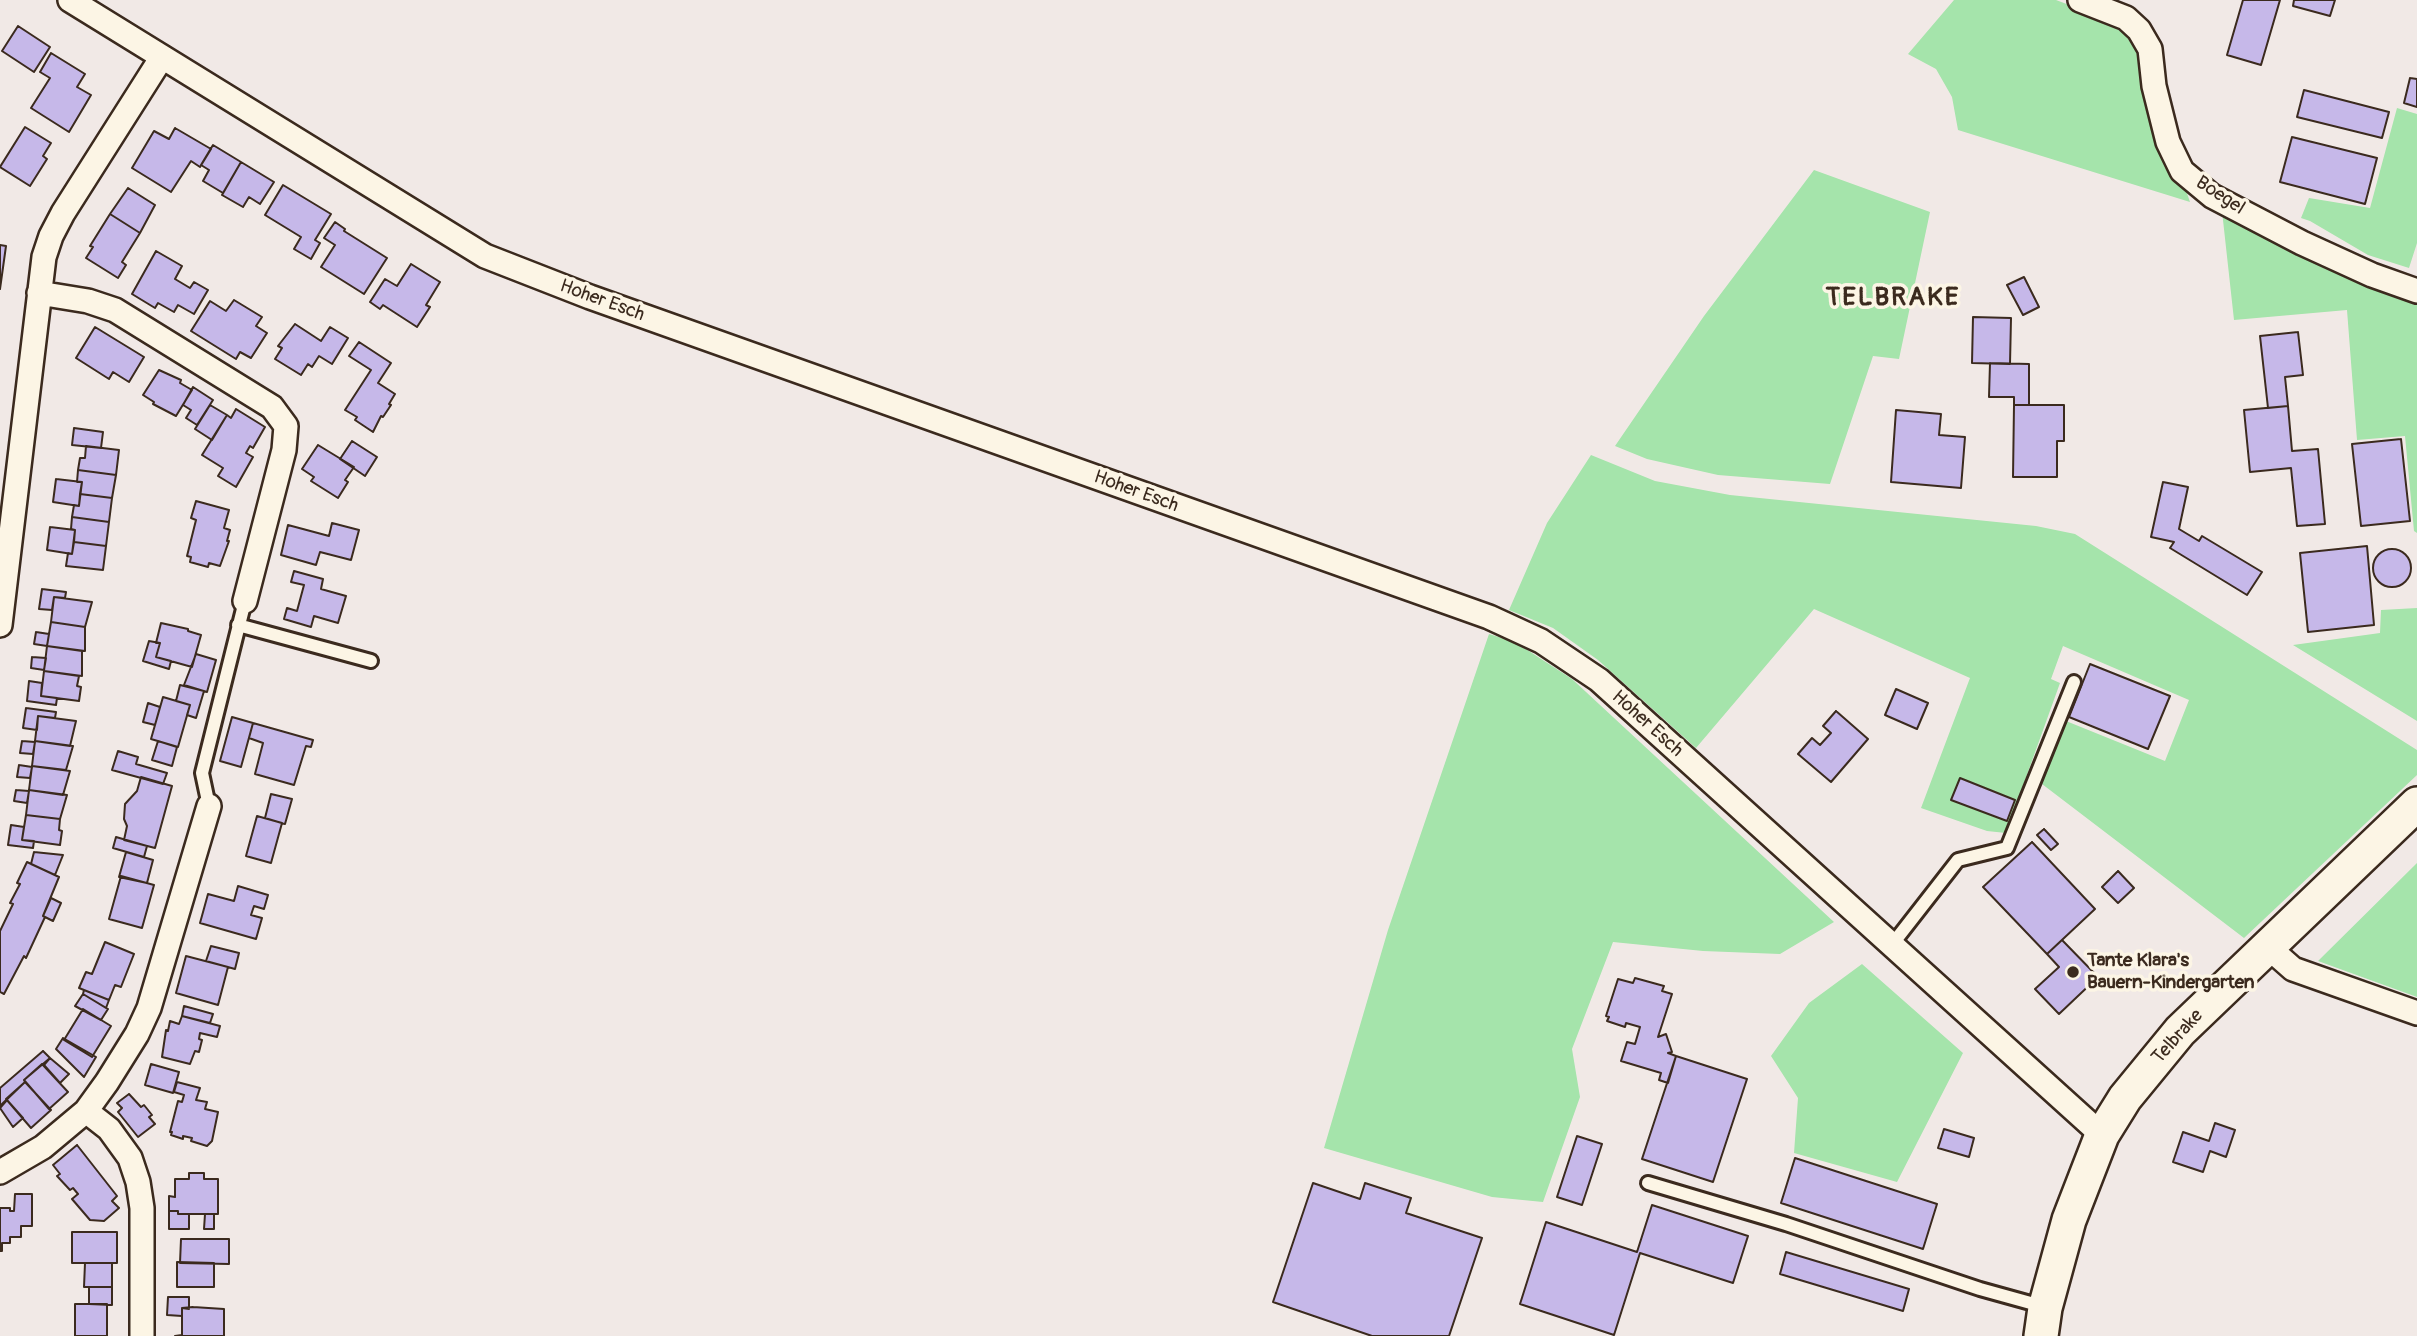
<!DOCTYPE html>
<style>
body{margin:0}
canvas{display:block;background:#f1e9e6}
</style>
<canvas width="2417" height="1336"></canvas>
<script>
const ctx = document.querySelector('canvas').getContext('2d');
ctx.lineJoin = 'round';
function fill(path, color) { ctx.fillStyle = color; ctx.fill(path, 'evenodd'); }
const shape = rows => new Path2D(rows.map(r => 'M' + r).join(''));
function strokePath(path, color, width, dash) { ctx.strokeStyle = color; ctx.lineWidth = width; ctx.lineCap = dash ? 'butt' : 'round'; ctx.setLineDash(dash || []); ctx.stroke(path); }
function label(font, color, halo, rows, align = 'center') {
  ctx.font = font + ' Pangolin,sans-serif'; ctx.lineWidth = 7; ctx.setLineDash([]); ctx.textBaseline = 'middle'; ctx.strokeStyle = halo; ctx.fillStyle = color; for (const [text, x, y, turn = 0] of rows) {
    ctx.save(); ctx.translate(x, y); ctx.rotate((+turn || 0) * Math.PI / 180); ctx.textAlign = isNaN(turn) ? turn : align; if (halo) ctx.strokeText(text, 0, 0); ctx.fillText(text, 0, 0); ctx.restore();
  }
}
fill(shape([
 [1954,0,2056,0,2122,25,2133,36,2190,202,1958,130,1952,97,1936,69,1908,54],
 [2397,108,2417,114,2417,243,2409,268,2368,255,2310,221,2301,218,2309,198,2370,208],
 [1814,170,1930,212,1899,359,1873,356,1830,484,1718,475,1647,459,1615,446,1704,316],
 [2222,211,2417,301,2417,533,2414,531,2405,436,2357,440,2347,310,2234,320],
 [1591,455,1655,481,1730,495,2036,526,2075,534,2417,750,2417,775,2244,938,2042,784,2066,721,2165,761,2189,700,2063,646,2051,679,2060,683,2006,833,1987,831,1921,808,1970,678,1814,609,1696,748,1598,660,1553,628,1509,610,1547,523],
 [2417,608,2417,721,2293,645,2380,633,2381,610],
 [1489,634,1515,642,1572,679,1834,922,1780,954,1703,951,1613,942,1572,1049,1580,1097,1543,1202,1492,1197,1324,1148,1388,930],
 [2417,863,2417,997,2318,961],
 [1862,964,1963,1053,1897,1182,1794,1153,1798,1098,1771,1056,1809,1003]
]), '#a5e4ab');
const building = shape([
 [2243,0,2280,0,2261,65,2227,55,2243,0],
 [2294,0,2335,0,2330,16,2293,6,2294,0],
 [18,26,50,47,34,72,2,51,18,26],
 [51,53,85,74,77,87,91,95,69,132,31,108,50,78,40,72,51,53],
 [2410,78,2417,79,2417,107,2404,103,2410,78],
 [2304,90,2389,112,2382,138,2297,117,2304,90],
 [25,127,51,143,43,156,47,159,30,186,0,167,25,127],
 [175,128,211,149,200,167,191,161,171,192,132,168,154,131,169,139,175,128],
 [2292,137,2377,158,2365,204,2280,182,2292,137],
 [213,145,241,162,223,193,203,181,209,170,201,165,213,145],
 [241,162,274,182,260,204,249,197,243,207,222,195,241,162],
 [283,185,331,214,315,240,320,243,311,259,294,249,301,237,265,215,283,185],
 [128,188,155,205,140,233,110,214,128,188],
 [110,214,140,233,122,262,126,265,118,278,86,258,93,247,90,246,110,214],
 [335,222,345,229,344,231,387,258,364,294,321,267,335,245,324,238,335,222],
 [0,245,6,246,0,289,0,245],
 [156,251,182,266,175,279,190,288,194,282,208,290,194,314,178,305,174,312,158,303,155,308,132,294,156,251],
 [411,264,440,282,426,305,430,307,417,327,383,305,380,309,370,302,385,279,397,286,411,264],
 [2024,277,2039,307,2023,315,2007,285,2024,277],
 [234,300,262,317,256,326,267,333,251,358,240,352,236,359,191,331,210,301,226,311,234,300],
 [1973,317,2011,318,2010,364,1972,363,1973,317],
 [295,324,321,341,330,327,348,338,332,364,319,356,312,367,308,364,301,375,275,359,282,348,278,346,295,324],
 [95,327,144,357,129,382,113,372,109,379,76,358,95,327],
 [2298,332,2303,375,2285,377,2288,406,2268,408,2260,336,2298,332],
 [359,342,391,363,378,383,395,394,389,404,391,405,383,417,381,416,373,432,355,420,357,417,345,410,371,370,349,356,359,342],
 [1990,363,2029,364,2029,405,2014,405,2014,397,1989,397,1990,363],
 [159,370,181,380,180,383,192,390,176,416,153,404,154,402,143,395,159,370],
 [193,387,213,400,197,425,186,418,191,410,183,405,193,387],
 [210,405,227,415,212,440,195,429,210,405],
 [2014,405,2064,405,2064,441,2057,441,2057,477,2013,477,2014,405],
 [2288,406,2292,451,2318,449,2325,524,2297,526,2291,468,2250,472,2244,410,2288,406],
 [236,409,265,427,253,448,250,446,246,453,253,457,236,487,218,476,223,468,202,455,227,415,231,418,236,409],
 [1896,410,1941,414,1939,435,1965,437,1961,488,1891,482,1896,410],
 [74,428,103,432,101,448,72,445,74,428],
 [2401,439,2410,521,2361,526,2352,444,2401,439],
 [352,441,377,457,365,476,340,459,352,441],
 [318,445,354,467,345,480,348,482,338,498,311,481,314,477,302,469,318,445],
 [86,446,119,450,116,475,78,470,80,458,85,458,86,446],
 [78,470,116,475,112,498,80,494,82,482,77,482,78,470],
 [56,479,82,482,79,506,53,502,56,479],
 [2163,482,2188,487,2179,529,2199,541,2202,536,2262,572,2247,595,2170,548,2174,542,2151,537,2163,482],
 [80,494,112,498,109,522,72,517,74,505,79,506,80,494],
 [196,501,229,510,224,528,230,530,227,541,229,541,220,566,209,563,208,567,190,562,191,557,187,556,196,520,191,518,196,501],
 [72,517,109,522,106,546,74,542,75,530,71,529,72,517],
 [332,523,359,530,351,560,320,552,316,565,281,555,288,525,329,536,332,523],
 [50,527,75,530,72,554,47,550,50,527],
 [74,542,106,546,103,570,66,566,68,553,72,554,74,542],
 [2367,546,2374,625,2308,632,2300,553,2367,546],
 '2373 568a19 19 0 1 1 38 0a19 19 0 1 1-38 0Z',
 [294,571,323,579,321,589,346,596,338,623,314,616,311,627,284,619,287,608,297,611,304,585,291,582,294,571],
 [42,589,66,592,65,598,54,597,52,610,39,609,42,589],
 [54,597,92,602,85,627,51,622,54,597],
 [51,622,85,627,85,651,47,646,51,622],
 [161,623,188,629,188,631,201,635,192,667,156,657,160,643,156,643,161,623],
 [36,632,49,634,47,646,34,644,36,632],
 [149,641,160,643,156,657,171,661,169,669,143,661,149,641],
 [47,646,82,651,82,676,44,671,47,646],
 [196,654,216,660,207,692,184,685,196,654],
 [32,657,46,658,44,670,31,668,32,657],
 [2090,664,2170,696,2148,749,2069,717,2090,664],
 [44,671,79,676,77,686,81,687,79,701,41,696,44,671],
 [29,681,42,683,41,696,57,698,56,705,27,701,29,681],
 [180,685,204,691,196,718,187,715,190,705,176,701,180,685],
 [1896,689,1928,703,1917,729,1885,715,1896,689],
 [163,697,190,705,178,747,151,739,163,697],
 [148,703,160,707,155,725,143,722,148,703],
 [26,708,56,712,55,718,38,716,37,730,23,728,26,708],
 [1836,711,1868,739,1831,782,1798,754,1812,738,1820,745,1831,733,1823,726,1836,711],
 [38,716,76,721,70,746,35,741,38,716],
 [232,717,253,723,241,767,220,761,232,717],
 [253,723,313,740,311,747,306,746,294,785,255,774,263,743,249,738,253,723],
 [22,741,35,742,33,754,20,753,22,741],
 [35,741,73,746,66,770,32,766,35,741],
 [158,741,177,747,172,766,152,760,158,741],
 [118,751,138,757,136,764,167,773,163,784,112,770,118,751],
 [19,765,32,767,30,778,17,777,19,765],
 [32,766,70,771,63,795,29,790,32,766],
 [141,777,172,786,155,848,124,840,127,826,124,819,125,804,137,791,141,777],
 [1960,778,2015,800,2007,821,1951,800,1960,778],
 [16,790,29,791,27,803,14,801,16,790],
 [29,790,67,795,60,819,26,815,29,790],
 [271,794,292,799,285,824,265,818,271,794],
 [26,815,60,819,59,830,62,831,60,845,22,840,26,815],
 [257,816,282,823,271,863,246,856,257,816],
 [11,825,24,827,22,840,34,841,33,848,8,845,11,825],
 [2044,829,2058,844,2051,850,2037,835,2044,829],
 [116,837,147,846,144,857,113,848,116,837],
 [2032,842,2095,909,2047,954,1983,887,2032,842],
 [34,852,63,855,55,875,31,864,34,852],
 [126,852,153,860,147,883,119,877,126,852],
 [27,862,59,877,43,916,45,917,26,958,24,956,4,994,0,992,0,931,13,904,10,903,20,884,17,883,27,862],
 [2118,871,2134,888,2118,903,2102,887,2118,871],
 [121,876,154,885,142,928,109,919,121,876],
 [238,886,268,895,264,909,254,906,251,915,262,918,256,939,200,923,208,894,234,901,238,886],
 [51,898,61,903,53,921,43,916,51,898],
 [2062,940,2098,977,2059,1014,2035,989,2059,967,2047,954,2062,940],
 [105,942,134,954,121,987,115,985,109,1000,79,988,86,972,92,974,105,942],
 [211,946,239,953,235,969,206,961,211,946],
 [186,956,228,967,218,1005,176,993,186,956],
 [1635,978,1664,986,1662,991,1672,994,1658,1037,1666,1034,1672,1052,1668,1053,1676,1056,1668,1083,1659,1080,1661,1073,1621,1061,1627,1042,1635,1044,1640,1027,1626,1023,1625,1027,1607,1021,1609,1017,1606,1016,1618,979,1633,983,1635,978],
 [84,990,109,1000,106,1008,83,994,84,990],
 [83,994,108,1009,101,1020,75,1006,83,994],
 [184,1006,213,1014,210,1023,182,1016,184,1006],
 [83,1009,111,1026,92,1057,64,1040,83,1009],
 [182,1016,220,1026,217,1037,200,1033,199,1039,202,1040,199,1052,195,1051,190,1064,162,1057,166,1030,168,1031,170,1021,179,1024,182,1016],
 [63,1038,96,1057,84,1077,56,1049,63,1038],
 [43,1051,50,1058,24,1080,25,1082,0,1106,0,1088,43,1051],
 [1676,1056,1747,1079,1713,1182,1642,1159,1676,1056],
 [50,1058,69,1074,60,1083,44,1065,50,1058],
 [42,1064,68,1092,49,1109,24,1080,42,1064],
 [151,1064,179,1072,173,1093,145,1085,151,1064],
 [25,1082,51,1110,31,1128,6,1099,25,1082],
 [177,1082,200,1088,196,1100,207,1102,205,1109,218,1112,212,1141,207,1146,191,1141,192,1138,183,1136,183,1139,171,1135,172,1132,170,1132,178,1101,182,1102,184,1095,174,1092,177,1082],
 [129,1094,141,1107,144,1105,152,1115,149,1117,155,1124,138,1137,118,1112,122,1108,117,1103,129,1094],
 [7,1100,23,1118,13,1127,0,1108,7,1100],
 [2215,1123,2235,1130,2226,1157,2210,1151,2203,1172,2173,1162,2183,1132,2209,1141,2215,1123],
 [1944,1129,1974,1138,1969,1157,1938,1148,1944,1129],
 [1577,1136,1602,1144,1582,1205,1557,1197,1577,1136],
 [77,1145,117,1196,112,1201,119,1208,104,1221,90,1220,72,1199,78,1194,73,1188,70,1190,57,1176,60,1174,53,1165,77,1145],
 [1795,1158,1937,1204,1923,1249,1781,1203,1795,1158],
 [189,1173,204,1173,204,1179,218,1179,218,1214,178,1214,178,1211,169,1211,169,1196,175,1197,175,1179,189,1179,189,1173],
 [1313,1183,1360,1199,1365,1183,1411,1198,1406,1213,1482,1238,1449,1336,1372,1336,1273,1302,1313,1183],
 [15,1194,32,1194,32,1226,21,1226,21,1237,10,1237,10,1243,2,1243,2,1251,0,1251,0,1208,10,1208,10,1211,14,1211,15,1194],
 [1652,1205,1748,1236,1733,1283,1640,1253,1614,1335,1520,1304,1546,1222,1637,1252,1652,1205],
 [169,1211,178,1211,178,1214,189,1214,189,1229,169,1229,169,1211],
 [205,1214,214,1214,214,1229,204,1229,205,1214],
 [72,1232,117,1232,117,1263,72,1263,72,1232],
 [181,1239,229,1239,229,1264,180,1263,181,1239],
 [1786,1252,1909,1289,1903,1311,1780,1274,1786,1252],
 [177,1262,214,1263,214,1287,177,1287,177,1262],
 [85,1263,112,1263,112,1287,84,1287,85,1263],
 [89,1287,112,1287,112,1305,89,1304,89,1287],
 [168,1297,189,1297,189,1309,182,1308,182,1316,167,1315,168,1297],
 [75,1304,107,1304,107,1336,75,1336,75,1304],
 [193,1307,224,1309,224,1336,175,1336,182,1335,182,1308,193,1307]
]);
fill(building, '#c6b8e9');
strokePath(building, '#3b2a1e', 2);
const lane = shape([
 [238,625,371,661],
 [209,806,202,773,245,601],
 [1891,946,1958,860,2007,848,2074,682],
 [1648,1183,1786,1224,1980,1289,2045,1307]
]);
const street = shape([
 [70,0,485,256,590,297,1489,617,1541,641,1599,680,2102,1135],
 [2080,0,2126,18,2139,30,2150,49,2154,86,2168,142,2182,171,2212,196,2302,243,2372,275,2417,291],
 [39,293,88,301,115,310,272,407,286,426,284,450,245,601],
 [0,625,44,257,51,236,63,213,162,57],
 [2268,947,2293,969,2417,1013],
 [86,1111,109,1129,130,1158,138,1182,142,1208,142,1336],
 [0,1172,43,1147,86,1111,107,1082,137,1034,149,1008,209,806]
]);
const secondary = shape([
 [2041,1336,2045,1308,2069,1220,2102,1135,2125,1098,2180,1031,2417,804]
]);
strokePath(lane, '#3b2a1e', 18);
strokePath(street, '#3b2a1e', 28);
strokePath(secondary, '#3b2a1e', 38);
strokePath(lane, '#fcf5e5', 12);
strokePath(street, '#fcf5e5', 23);
strokePath(secondary, '#fcf5e5', 33);
for (const [x, y, r, color] of [
 [2073,972,7,"#3b2a1e"]
]) { const dot = new Path2D(); dot.arc(x, y, r, 0, 2 * Math.PI); ctx.fillStyle = color; ctx.fill(dot); strokePath(dot, '#fcf5e5', 2.5); }
label('19px', '#3b2a1e', '#fcf5e5', [
 ["Boegel",2220,196,33],
 ["Hoher Esch",602,301,20],
 ["Hoher Esch",1136,492,20],
 ["Hoher Esch",1647,724,42],
 ["Telbrake",2178,1037,-48]
]);
label('bold 19px', '#3b2a1e', '#fcf5e5', [
 ["Tante Klara's",2087,961],
 ["Bauern-Kindergarten",2087,983]
], 'left');
ctx.letterSpacing = '2px';
label('bold 26px', '#3b2a1e', '#fcf5e5', [
 ["TELBRAKE",1893,298]
]);
ctx.letterSpacing = '0px';
</script>
